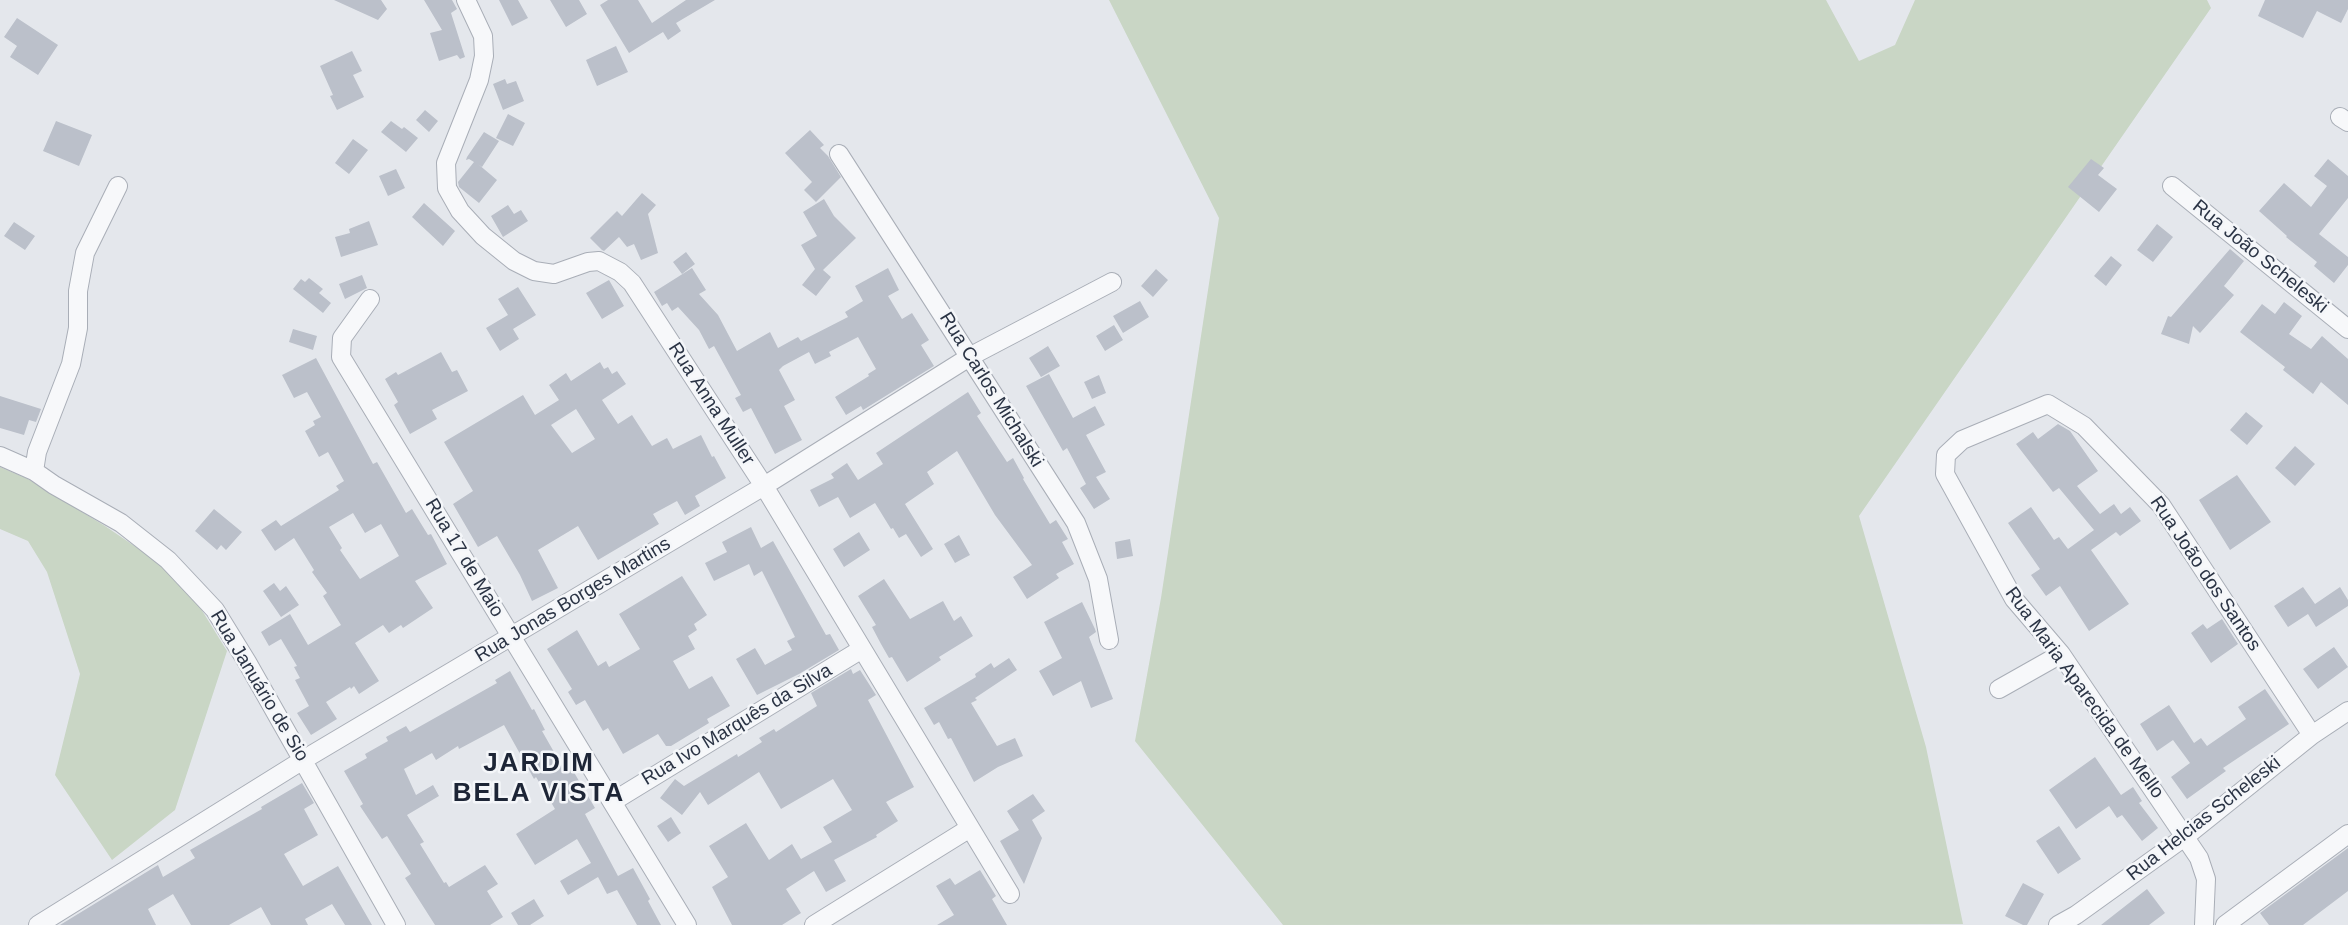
<!DOCTYPE html>
<meta charset="utf-8">
<style>
body{margin:0}
canvas{display:block;background:#e4e7ec}
</style>
<canvas width="2348" height="925"></canvas>
<script>
const ctx = document.querySelector('canvas').getContext('2d');
ctx.lineJoin = 'round';
function fill(path, color) { ctx.fillStyle = color; ctx.fill(path, 'evenodd'); }
const shape = rows => new Path2D(rows.map(r => 'M' + r).join(''));
function strokePath(path, color, width, dash) { ctx.strokeStyle = color; ctx.lineWidth = width; ctx.lineCap = dash ? 'butt' : 'round'; ctx.setLineDash(dash || []); ctx.stroke(path); }
function label(font, color, halo, rows, align = 'center') {
  ctx.font = font + ' Arial,sans-serif'; ctx.lineWidth = 5; ctx.setLineDash([]); ctx.textBaseline = 'middle'; ctx.strokeStyle = halo; ctx.fillStyle = color; for (const [text, x, y, turn = 0] of rows) {
    ctx.save(); ctx.translate(x, y); ctx.rotate((+turn || 0) * Math.PI / 180); ctx.textAlign = isNaN(turn) ? turn : align; if (halo) ctx.strokeText(text, 0, 0); ctx.fillText(text, 0, 0); ctx.restore();
  }
}
fill(shape([
 [1109,0,1826,0,1859,61,1895,45,1915,0,2207,0,2211,8,1859,516,1926,747,1963,924,1283,925,1135,741,1161,598,1219,218],
 [0,467,28,479,105,526,155,560,198,604,227,651,175,810,112,860,55,775,80,674,47,572,28,541,0,529]
]), '#c9d6c5');
fill(shape([
 [334,0,381,0,387,9,378,20],
 [424,0,452,0,457,9,451,13,465,57,460,59,457,55,439,61,430,33,442,30],
 [499,0,518,0,528,18,512,26],
 [550,0,579,0,587,14,566,27],
 [608,0,638,0,652,23,686,0,715,0,676,23,681,31,668,40,663,32,629,53,600,5],
 [2265,0,2348,0,2348,9,2341,23,2317,11,2303,38,2258,16],
 [17,18,58,45,38,75,10,57,17,46,4,37],
 [616,46,628,72,597,86,586,60],
 [352,51,362,71,353,75,364,97,337,110,330,96,333,95,320,66],
 [505,79,507,84,516,81,524,101,503,110,493,84],
 [425,110,438,121,429,132,416,120],
 [508,114,525,123,513,146,496,138],
 [56,121,92,135,79,166,43,151],
 [391,121,402,129,404,127,418,138,406,152,381,132],
 [810,130,824,145,820,148,828,156,841,177,816,202,804,190,812,182,785,153],
 [484,132,499,141,482,167,478,164,497,180,479,203,459,187,458,182,474,162,469,159,466,160,467,157],
 [353,139,368,150,349,174,335,163],
 [2091,159,2104,168,2098,175,2117,189,2099,212,2068,187],
 [2328,159,2348,176,2348,198,2319,234,2348,257,2348,265,2334,283,2314,266,2317,262,2286,237,2287,236,2259,211,2284,183,2311,207,2327,186,2314,176],
 [396,169,405,188,388,196,379,176],
 [642,193,656,205,648,214,658,253,641,260,634,244,627,247,619,237,604,251,602,250,590,238,617,211,622,216],
 [824,199,834,216,856,238,823,270,831,277,816,296,802,285,815,269,801,245,817,236,803,212],
 [424,203,455,231,443,246,412,217],
 [508,205,514,214,521,210,528,221,503,237,491,216],
 [369,221,378,245,341,257,335,237,350,233,349,229],
 [14,222,35,236,25,250,4,236],
 [2157,224,2173,237,2153,262,2137,250],
 [2230,249,2244,261,2224,286,2234,295,2200,333,2193,326,2189,344,2161,334,2168,316,2171,317],
 [686,252,695,264,682,274,673,262],
 [2111,256,2122,265,2106,286,2094,276],
 [692,268,706,290,699,294,718,315,737,351,770,332,778,348,798,337,801,341,848,317,845,312,863,301,855,286,888,268,899,290,888,296,902,319,912,313,929,340,921,345,934,366,863,410,861,406,846,415,835,397,869,376,868,374,876,369,858,337,829,352,831,356,815,364,809,352,783,366,779,370,795,400,784,406,802,440,775,454,751,408,743,412,735,398,741,395,714,346,709,349,699,330,678,307,672,311,667,303,662,306,654,292],
 [1156,269,1168,280,1153,297,1141,286],
 [362,275,367,288,345,299,339,284],
 [309,278,323,289,319,293,331,303,323,313,293,289,301,279,305,282],
 [609,280,624,306,602,319,586,293],
 [518,287,536,315,513,329,519,339,500,351,486,328,508,315,498,299],
 [1140,301,1149,317,1123,333,1113,316],
 [2284,302,2302,316,2289,334,2311,349,2322,336,2348,359,2348,405,2321,382,2313,394,2283,370,2285,367,2240,332,2262,304,2275,314],
 [1114,325,1123,340,1105,351,1096,336],
 [293,329,317,336,313,350,289,342],
 [1048,346,1060,366,1041,377,1029,358],
 [441,352,452,372,457,370,468,391,432,410,437,419,410,434,394,405,398,402,385,379,396,372,398,375],
 [316,358,373,464,377,462,406,513,412,509,428,535,431,534,447,564,415,581,433,608,403,628,401,625,389,633,383,625,355,643,379,681,359,694,354,686,351,689,350,687,326,702,337,719,311,735,297,713,309,706,295,680,300,678,294,667,297,666,281,639,269,646,261,632,290,614,308,645,341,625,323,596,327,593,312,572,314,570,294,538,275,551,261,530,276,520,281,526,339,490,336,486,344,481,328,452,319,457,305,431,315,425,313,421,321,417,307,392,294,398,282,375],
 [353,513,365,533,381,524,399,556,360,579,340,550,342,548,329,527],
 [600,362,604,369,608,367,612,374,617,371,626,384,602,400,618,424,632,415,652,446,667,438,673,449,701,435,712,457,714,456,726,478,695,496,700,506,685,515,677,501,653,514,659,524,598,560,578,526,538,550,558,588,532,601,520,575,497,536,478,547,453,504,473,491,444,442,523,395,535,415,559,400,549,385,566,373,571,381],
 [576,409,595,439,572,453,551,425],
 [1049,374,1073,418,1095,406,1105,425,1086,435,1106,472,1096,477,1110,499,1094,509,1080,488,1086,484,1067,448,1063,451,1026,386],
 [1099,375,1106,393,1092,399,1084,382],
 [968,392,981,413,977,416,1007,462,1013,458,1024,478,1023,479,1050,524,1056,520,1068,539,1062,542,1074,564,1056,574,1059,578,1027,599,1013,577,1032,565,995,515,957,451,927,472,934,484,905,504,933,549,921,557,906,534,899,538,893,528,891,529,875,503,850,518,838,497,819,507,810,490,834,478,831,474,847,463,858,480,883,464,876,453],
 [0,396,41,409,36,422,29,420,24,435,0,428],
 [2246,412,2263,426,2247,445,2230,430],
 [2058,424,2070,431,2098,471,2077,486,2100,514,2114,504,2121,514,2130,507,2141,521,2120,536,2116,532,2091,550,2129,604,2089,631,2060,586,2046,596,2031,575,2040,569,2008,523,2031,507,2054,540,2059,537,2068,549,2094,530,2059,488,2053,492,2016,444,2033,432,2038,439],
 [2295,446,2315,464,2295,486,2275,468],
 [2237,475,2271,522,2230,550,2199,500],
 [214,509,242,532,226,550,221,545,217,550,195,531],
 [751,527,761,548,773,541,826,635,830,634,839,650,799,674,757,695,736,659,755,648,765,665,792,650,787,641,795,637,762,571,754,576,749,564,714,581,705,563,727,552,722,542],
 [859,532,870,550,844,567,833,549],
 [959,535,970,555,955,563,944,544],
 [1130,539,1133,556,1117,559,1115,542],
 [682,576,707,615,694,624,697,630,688,636,695,649,673,661,689,689,712,676,730,706,707,719,709,723,671,746,666,746,658,734,623,754,608,728,603,731,585,700,576,705,568,692,572,689,547,649,577,630,598,666,606,661,609,667,640,649,619,614],
 [884,579,910,619,943,601,954,621,961,616,973,636,939,657,941,660,907,682,892,657,889,658,881,644,872,627,876,625,858,596],
 [274,583,280,591,286,586,299,605,281,617,263,591],
 [2303,587,2315,604,2340,587,2348,600,2348,606,2316,627,2308,614,2288,627,2274,606],
 [1082,602,1095,629,1096,632,1089,637,1113,699,1091,708,1081,681,1053,696,1039,671,1062,658,1044,622],
 [2222,619,2238,644,2211,663,2191,633,2203,624,2207,629],
 [2334,647,2348,667,2318,689,2303,669],
 [1009,658,1017,670,975,698,977,700,971,703,997,746,1015,738,1023,756,998,767,974,782,951,738,948,739,939,722,934,725,924,708,976,677,975,674,991,663,994,668],
 [851,669,853,674,860,670,876,695,868,700,914,787,886,802,898,821,876,835,877,837,834,860,846,881,826,892,814,871,786,889,801,913,782,925,732,925,712,887,728,877,709,846,746,823,769,860,792,844,801,859,832,842,823,827,852,810,833,779,781,809,759,772,708,805,700,792,682,815,660,798,675,779,684,786,737,754,738,757,762,742,759,738,774,729,776,732,817,706,811,693],
 [510,671,532,710,534,709,545,730,542,731,566,773,572,769,595,808,585,814,618,876,633,868,650,899,648,901,661,925,637,925,617,890,607,894,598,877,568,895,560,881,591,863,577,839,535,865,516,834,555,809,536,777,534,779,504,725,459,749,458,746,436,760,432,753,404,769,416,795,433,785,439,796,407,815,424,842,420,844,444,883,446,882,449,887,485,865,498,884,487,891,503,917,490,925,435,925,405,878,411,874,387,836,382,839,360,806,363,804,344,771,367,758,365,754,388,741,386,737,406,726,410,732,497,683,495,680],
 [2265,689,2289,724,2223,768,2226,771,2187,799,2171,777,2190,763,2173,740,2157,751,2140,724,2169,705,2194,743,2201,738,2207,746,2246,719,2238,707],
 [2095,757,2121,795,2133,787,2142,801,2139,803,2158,828,2142,841,2122,815,2117,818,2109,806,2076,829,2049,790],
 [302,783,314,803,304,809,318,835,284,854,303,886,338,866,372,925,345,925,332,904,305,919,308,925,271,925,261,907,229,925,191,925,173,894,148,909,156,925,60,925,158,865,163,877,195,858,190,850,262,809,261,807],
 [1033,794,1045,811,1032,820,1042,838,1024,884,1000,841,1019,830,1007,811],
 [671,817,681,833,668,842,657,826],
 [2059,826,2081,859,2058,874,2036,841],
 [2348,848,2348,891,2303,925,2269,925,2260,913],
 [980,870,996,896,992,899,1007,925,937,925,954,915,936,886,950,878,955,885],
 [2023,883,2044,894,2027,925,2023,925,2005,916],
 [2147,889,2165,913,2149,925,2101,925],
 [534,899,544,916,530,925,518,925,511,913]
]), '#bbc0ca');
const street = shape([
 [466,0,483,36,484,56,479,80,446,163,447,188,460,211,483,236,514,261,534,271,554,274,588,262,599,261,620,272,632,283,764,486,1010,894],
 [2340,117,2348,122],
 [839,154,1076,523,1098,579,1109,640],
 [2172,186,2348,329],
 [370,299,342,338,341,357,687,925],
 [0,456,34,471,54,485,121,523,168,560,215,610,247,662,396,925],
 [34,471,37,452,71,364,78,328,78,291,85,253,118,186],
 [1999,689,2061,654],
 [612,802,862,649],
 [38,925,303,760,764,486,971,356,1112,282],
 [814,925,970,828],
 [2058,925,2076,915,2186,836,2312,735,2348,711],
 [2204,925,2206,879,2199,858,2061,654,2014,599,1945,474,1946,455,1962,440,2048,404,2084,426,2161,505,2312,735],
 [2225,925,2348,834]
]);
strokePath(street, '#a9aeb7', 20);
strokePath(street, '#f7f8fa', 18);
label('19px', '#2b3445', '#f4f6f9', [
 ["Rua João Scheleski",2260,257,39],
 ["Rua Carlos Michalski",991,390,58],
 ["Rua Anna Muller",711,404,57],
 ["Rua 17 de Maio",464,558,59],
 ["Rua João dos Santos",2205,574,56],
 ["Rua Jonas Borges Martins",573,600,-31],
 ["Rua Januário de Sio",259,686,59],
 ["Rua Maria Aparecida de Mello",2084,693,54],
 ["Rua Ivo Marquês da Silva",737,725,-31],
 ["Rua Helcias Scheleski",2204,819,-38]
]);
ctx.letterSpacing = '2px';
label('bold 26px', '#1d2536', '#f4f6f9', [
 ["JARDIM",539,764],
 ["BELA VISTA",539,794]
]);
ctx.letterSpacing = '0px';
</script>
